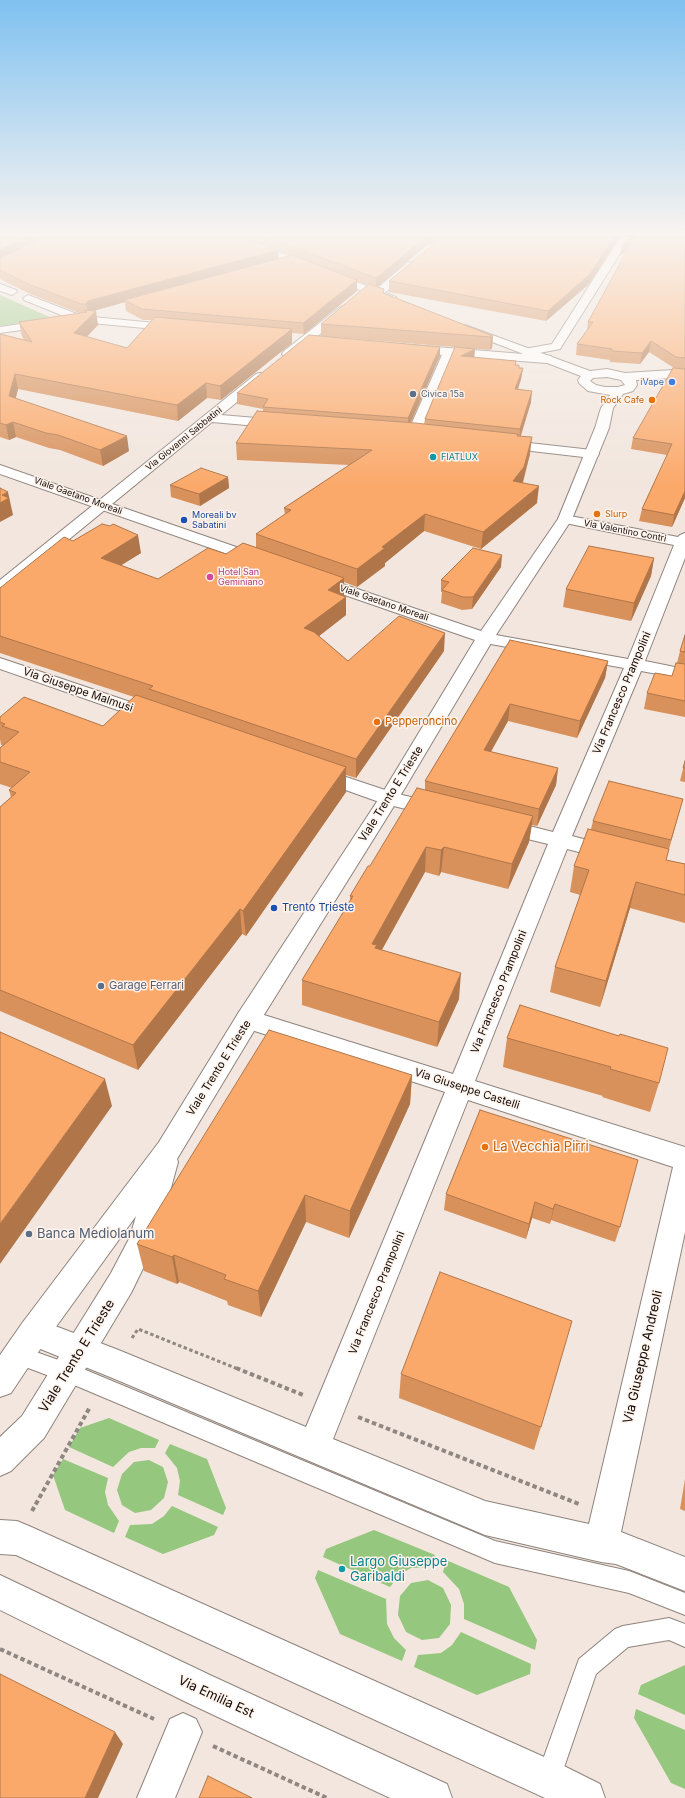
<!DOCTYPE html>
<style>
body{margin:0}
canvas{display:block;background:#f2e6de}
</style>
<canvas width="685" height="1798"></canvas>
<script>
const ctx = document.querySelector('canvas').getContext('2d');
ctx.lineJoin = 'round';
function fill(path, color) { ctx.fillStyle = color; ctx.fill(path, 'evenodd'); }
const shape = rows => new Path2D(rows.map(r => 'M' + r).join(''));
function strokePath(path, color, width, dash) { ctx.strokeStyle = color; ctx.lineWidth = width; ctx.lineCap = dash ? 'butt' : 'round'; ctx.setLineDash(dash || []); ctx.stroke(path); }
function label(font, color, halo, rows, align = 'center') {
  ctx.font = font + ' Inter,sans-serif'; ctx.lineWidth = 3; ctx.setLineDash([]); ctx.textBaseline = 'middle'; ctx.strokeStyle = halo; ctx.fillStyle = color; for (const [text, x, y, turn = 0] of rows) {
    ctx.save(); ctx.translate(x, y); ctx.rotate((+turn || 0) * Math.PI / 180); ctx.textAlign = isNaN(turn) ? turn : align; if (halo) ctx.strokeText(text, 0, 0); ctx.fillText(text, 0, 0); ctx.restore();
  }
}
fill(shape([
 [0,295,52,318,0,326],
 [109,1418,159,1440,155,1448,141,1448,129,1452,113,1467,69,1447,80,1428],
 [170,1444,207,1459,226,1508,223,1515,178,1495,180,1481,177,1468,165,1453],
 [63,1459,108,1478,105,1492,108,1505,119,1521,114,1533,65,1510,53,1475],
 [149,1460,163,1467,168,1482,164,1498,151,1510,135,1513,122,1505,117,1490,122,1474,134,1462],
 [172,1506,218,1527,214,1535,163,1554,125,1537,130,1525,152,1524,164,1516],
 [374,1530,435,1555,431,1567,411,1568,399,1575,390,1587,323,1557,326,1549],
 [446,1560,509,1587,537,1640,535,1650,464,1619,464,1604,459,1589,443,1572],
 [318,1570,386,1599,387,1624,394,1638,406,1650,402,1661,340,1634,315,1578],
 [428,1580,443,1588,451,1605,450,1624,439,1638,422,1640,406,1632,398,1615,400,1596,411,1583],
 [461,1632,531,1664,530,1674,477,1695,414,1667,418,1655,441,1653,452,1645],
 [685,1665,685,1715,638,1694,641,1685],
 [636,1709,685,1730,685,1789,671,1783,634,1718]
]), '#96c77e');
const lane = shape([
 [19,1346,81,1368,495,1541,629,1571,685,1593,685,1615,629,1593,495,1563,79,1387,12,1362,9,1355,12,1348,19,1346],
 [669,1618,685,1624,685,1647,669,1640,628,1647,596,1674,557,1788,548,1791,539,1788,536,1779,579,1659,615,1629,623,1626,669,1618]
]);
const street = shape([
 [621,236,631,236,560,349,534,354,551,356,553,359,551,362,547,363,453,356,421,434,419,437,409,437,407,434,442,355,410,353,406,352,404,349,406,346,410,345,523,354,522,352,524,349,552,344,621,236],
 [411,262,415,263,416,265,415,267,381,296,373,296,372,294,373,292,407,263,411,262],
 [0,284,16,290,17,292,12,295,0,291,0,284],
 [28,295,82,316,177,325,183,328,177,331,80,322,0,333,0,327,66,317,24,300,23,298,28,295],
 [344,306,348,307,350,309,348,311,292,357,284,357,282,354,284,351,340,307,344,306],
 [260,373,264,374,266,377,264,380,221,415,280,420,285,421,287,424,285,427,280,428,212,422,6,591,0,593,0,580,256,374,260,373],
 [502,440,592,450,597,451,599,454,597,457,592,458,497,447,495,444,497,441,502,440],
 [565,515,678,537,680,535,685,533,685,558,645,661,685,669,685,679,641,671,572,836,617,848,621,853,617,858,610,860,567,849,475,1081,685,1147,685,1232,621,1532,685,1557,685,1591,616,1564,601,1562,485,1535,110,1377,23,1342,19,1332,23,1322,34,1318,116,1349,306,1427,445,1092,239,1026,236,1019,239,1012,248,1010,453,1074,548,844,495,831,492,826,495,821,502,819,553,832,624,668,485,643,479,642,476,638,479,634,485,633,628,659,674,545,560,522,558,519,560,516,565,515],
 [468,1100,673,1167,589,1524,485,1501,333,1439,468,1100],
 [0,658,160,712,162,716,160,720,153,722,146,720,0,669,0,658],
 [319,768,394,793,444,805,447,810,444,815,437,817,382,803,312,778,309,774,312,770,319,768],
 [183,1713,196,1719,202,1732,175,1798,137,1798,170,1719,183,1713]
]);
const secondary = shape([
 [223,236,236,236,396,297,397,299,396,301,388,301,225,238,223,236],
 [465,325,590,371,607,369,625,373,673,370,685,371,685,379,673,378,636,380,637,385,633,391,623,394,613,408,609,428,572,519,494,638,399,798,257,1026,177,1159,178,1162,157,1240,131,1293,44,1438,11,1471,0,1476,0,1437,22,1416,111,1273,130,1237,136,1216,45,1342,11,1393,0,1397,0,1355,23,1322,159,1142,239,1012,380,797,475,640,310,583,308,580,310,577,316,575,322,577,481,631,558,519,595,428,601,408,610,395,588,391,579,383,578,380,581,376,461,330,459,328,461,326,465,325],
 [607,377,621,380,625,385,618,387,605,387,596,385,590,381,593,378,607,377],
 [0,465,265,557,267,560,265,563,259,565,253,563,0,474,0,465],
 [0,1520,17,1521,29,1526,562,1765,600,1784,605,1798,545,1798,16,1555,0,1554,0,1520],
 [0,1575,212,1676,447,1784,452,1798,390,1798,186,1702,0,1610,0,1575]
]);
strokePath(lane, '#8f847d', 2);
strokePath(street, '#8f847d', 2);
strokePath(secondary, '#8f847d', 2);
strokePath(shape([
 [132,1338,138,1329,238,1369]
]), '#908782', 3, [3.5, 2.5]);
strokePath(shape([
 [236,1368,303,1395],
 [358,1417,579,1504],
 [32,1511,90,1407],
 [0,1649,154,1719],
 [213,1746,327,1798]
]), '#908782', 4, [4.5, 3]);
fill(lane, '#fff');
fill(street, '#fff');
fill(secondary, '#fff');
fill(shape([
 [0,236,278,259,291,256,239,236,620,236,589,284,546,321,389,292,389,281,434,244,432,244,427,245,377,287,384,289,384,293,493,336,492,348,490,350,321,336,321,324,368,285,357,281,357,291,304,334,292,333,292,343,221,400,207,398,178,421,18,389,16,398,129,451,103,466,60,450,49,448,16,437,9,440,0,437,0,334,24,340,22,336,19,322,79,313,30,294,0,279],
 [125,302,126,311,143,320,152,320,127,348,87,337,98,325,92,311],
 [628,236,685,236,685,498,672,527,639,521,642,509,667,455,631,449,633,438,674,368,649,352,640,364,610,362,610,360,576,355,577,344,587,331,588,322,628,249,620,256,622,246],
 [475,349,474,358,516,365,519,368,523,368,521,379,518,390,531,402,521,436,530,454,523,483,537,503,481,549,424,531,385,563,385,566,357,587,344,582,344,596,346,597,346,615,319,636,348,661,444,651,356,778,346,775,346,792,246,936,242,934,138,1070,0,1011,0,807,11,797,9,790,12,788,0,784,0,748,3,745,1,745,0,739,0,717,103,726,134,697,0,653,0,588,73,541,110,526,141,553,121,565,158,579,226,554,256,548,256,534,285,515,284,508,349,465,237,460,236,443,263,411,263,409,237,404,237,393,440,356,411,423,424,424,425,419],
 [228,477,229,488,200,506,171,497,170,485],
 [654,558,651,576,631,621,563,607,566,589],
 [501,567,472,609,462,610,441,603,442,592,441,592,441,580],
 [685,635,685,717,644,709,647,693,672,676,677,663,680,651],
 [510,640,608,661,605,678,577,738,508,721,491,752,558,768,556,785,537,826,532,825,529,842,508,889,441,872,439,876,425,872,382,950,459,999,437,1047,302,1005,302,980,350,901,350,896,425,790,425,781],
 [685,761,685,782,680,781],
 [683,799,666,860,685,864,685,923,630,908,600,1007,550,992,555,967,580,895,570,892,574,866,591,829,593,821],
 [520,1005,659,1083,650,1112,602,1097,603,1096,503,1067,507,1038],
 [412,1075,410,1104,349,1238,306,1222,261,1317,228,1305,227,1301,179,1282,177,1284,144,1271,137,1244],
 [480,1110,620,1227,615,1242,551,1220,550,1224,532,1218,526,1239,444,1210,446,1194],
 [401,1374,541,1427,534,1450,399,1398],
 [685,1479,685,1511,680,1509]
]), '#d8915b');
fill(shape([
 [28,236,49,236,0,260,0,250],
 [427,236,433,236,432,244,427,245,376,288,376,278],
 [615,236,620,236,589,284,546,321,548,311],
 [634,236,636,236,635,243,620,256,622,246],
 [278,250,279,260,124,300,125,302,90,312,88,314,86,304,88,301],
 [357,280,357,291,304,334,303,323],
 [96,311,98,325,76,347,74,333],
 [292,329,292,343,221,400,220,386],
 [493,336,492,348,490,350,491,337],
 [651,341,649,352,640,364,642,353],
 [440,347,440,356,408,428,408,418],
 [475,349,474,359,461,356],
 [523,368,521,379,514,400,515,389],
 [15,374,18,389,12,411,9,396],
 [206,383,207,398,178,421,177,405],
 [532,391,531,402,519,440,520,429],
 [13,422,16,437,9,440,6,425],
 [127,436,129,451,103,466,100,450],
 [532,437,530,454,522,484,513,481],
 [228,477,229,488,200,506,199,494],
 [539,486,537,503,481,549,483,532],
 [685,491,685,498,672,527,674,515],
 [8,492,13,515,0,522,0,503,2,495],
 [425,514,424,531,385,563,385,566,357,587,357,569,382,547],
 [138,535,141,553,104,576,101,558],
 [502,555,501,567,472,609,473,597],
 [654,558,651,576,631,621,634,603],
 [344,578,344,596,328,590],
 [346,597,346,615,305,647,304,628],
 [445,633,444,651,356,778,356,759],
 [608,661,605,678,577,738,580,721],
 [510,704,508,721,482,767,484,750],
 [346,767,346,792,246,936,243,911],
 [558,768,556,785,537,826,539,809],
 [533,816,529,842,508,889,512,864],
 [426,847,425,872,376,960,372,944],
 [444,847,441,872,439,876,441,850],
 [636,882,630,908,600,1007,606,981],
 [240,909,242,934,138,1070,133,1045],
 [461,973,459,999,437,1047,439,1022],
 [412,1075,410,1104,349,1238,350,1211],
 [105,1079,112,1106,0,1264,0,1224],
 [305,1195,306,1222,261,1317,258,1291],
 [535,1202,532,1218,526,1239,529,1224],
 [555,1204,550,1224,553,1209],
 [174,1255,179,1282,177,1284,172,1257],
 [115,1732,123,1744,98,1798,85,1798]
]), '#b0764a');
const building = shape([
 [0,236,28,236,0,250,0,236],
 [45,236,239,236,278,250,88,301,86,304,81,304,28,284,0,270,0,258,45,236],
 [264,236,427,236,376,278,264,236],
 [437,236,615,236,590,274,548,311,389,281,437,241,437,236],
 [628,236,634,236,622,246,628,236],
 [635,236,679,236,685,238,685,358,676,357,651,341,642,353,612,351,612,349,577,344,593,322,588,322,635,236],
 [292,255,357,280,303,323,142,309,124,300,292,255],
 [369,284,384,289,383,293,493,336,491,337,321,324,369,284],
 [84,310,96,311,74,333,127,348,155,317,292,329,220,386,206,383,177,405,15,374,9,396,127,436,100,450,58,435,46,433,13,422,6,425,0,423,0,334,32,342,19,322,87,312,84,310],
 [309,335,440,347,408,418,263,407,268,399,237,393,309,335],
 [455,347,475,349,461,356,516,361,515,365,519,365,519,368,523,368,515,389,532,391,520,429,425,419,455,347],
 [673,368,685,369,685,491,674,515,642,509,672,444,633,438,673,368],
 [257,411,415,423,518,434,517,436,532,437,524,467,513,481,539,486,483,532,425,514,382,547,385,548,357,569,256,534,291,510,284,508,372,450,236,443,257,411],
 [201,468,228,477,199,494,170,485,201,468],
 [0,488,8,492,2,495,9,498,0,503,0,488],
 [102,524,110,526,113,524,138,535,101,558,158,579,208,548,226,554,243,543,344,578,328,590,346,597,304,628,314,632,348,661,399,616,445,633,356,759,149,689,153,686,0,636,0,588,64,537,73,541,102,524],
 [589,546,654,558,634,603,566,589,589,546],
 [473,548,502,555,473,597,463,597,442,590,449,582,441,580,473,548],
 [685,635,685,652,680,651,685,635],
 [510,640,608,661,580,721,510,704,484,750,558,768,539,809,425,781,510,640],
 [676,663,685,664,685,701,647,693,655,673,672,676,676,663],
 [136,695,346,767,243,911,240,909,133,1045,0,990,0,807,16,793,9,790,30,772,0,762,0,748,19,732,2,726,5,724,0,722,0,717,24,697,103,726,136,695],
 [685,761,685,768,683,768,685,761],
 [609,781,683,799,671,840,593,821,609,781],
 [417,788,533,816,512,864,444,847,441,850,426,847,372,944,377,945,375,948,461,973,439,1022,302,980,353,896,350,896,368,866,370,866,417,788],
 [588,829,669,849,666,860,685,864,685,895,636,882,606,981,555,967,589,870,574,866,588,829],
 [520,1005,619,1036,620,1034,668,1048,659,1083,610,1069,611,1067,507,1038,520,1005],
 [269,1030,412,1075,350,1211,305,1195,258,1291,224,1279,226,1275,174,1255,172,1257,137,1244,269,1030],
 [0,1032,105,1079,0,1224,0,1032],
 [480,1110,638,1160,620,1227,555,1204,553,1209,535,1202,529,1224,446,1194,480,1110],
 [440,1272,572,1321,541,1427,401,1374,440,1272],
 [0,1674,115,1732,85,1798,0,1798,0,1674],
 [208,1776,252,1798,199,1798,208,1776]
]);
fill(building, '#fba96a');
strokePath(building, '#b0764a', 1);
const sky = ctx.createLinearGradient(0, 0, 0, 487);
sky.addColorStop(0, '#7fc1f1');
sky.addColorStop(0.48, '#f9f4f0');
sky.addColorStop(1, '#f9f4f000');
ctx.fillStyle = sky;
ctx.fillRect(0, 0, 685, 487);
for (const [x, y, r, color] of [
 [672,382,4,"#3f7fe0"],
 [413,394,4,"#5c6f8a"],
 [652,400,4,"#e8710a"],
 [433,457,4,"#0f9aa8"],
 [597,514,4,"#e8710a"],
 [184,520,4,"#1a4fb4"],
 [210,577,4,"#d1479c"],
 [377,722,4,"#e8710a"],
 [274,908,4,"#1a4fb4"],
 [101,986,4,"#5c6f8a"],
 [485,1147,4,"#e8710a"],
 [29,1234,4,"#5c6f8a"],
 [342,1569,4,"#0f9aa8"]
]) { const dot = new Path2D(); dot.arc(x, y, r, 0, 2 * Math.PI); ctx.fillStyle = color; ctx.fill(dot); strokePath(dot, '#fff3eb', 1.5); }
label('9px', '#366cbe', '#fff3eb', [
 ["iVape",664,382]
], 'right');
label('9px', '#4e5e75', '#fff3eb', [
 ["Civica 15a",421,394]
], 'left');
label('9px', '#c56008', '#fff3eb', [
 ["Rock Cafe",644,400],
 ["Slurp",605,514,"left"]
], 'right');
label('9px', '#0f0b09', '#fff3eb', [
 ["Via Giovanni Sabbatini",184,439,-39],
 ["Viale Gaetano Moreali",78,496,20],
 ["Via Valentino Contri",625,531,11],
 ["Viale Gaetano Moreali",384,603,19]
]);
label('9px', '#0d838f', '#fff3eb', [
 ["FIATLUX",441,457]
], 'left');
label('9px', '#164399', '#fff3eb', [
 ["Moreali bv",192,515],
 ["Sabatini",192,525]
], 'left');
label('9px', '#b23c85', '#fff3eb', [
 ["Hotel San",218,572],
 ["Geminiano",218,582]
], 'left');
label('11px', '#0f0b09', '#fff3eb', [
 ["Via Giuseppe Malmusi",78,690,19],
 ["Via Francesco Prampolini",622,693,-67],
 ["Viale Trento E Trieste",391,794,-58],
 ["Via Francesco Prampolini",499,992,-68],
 ["Viale Trento E Trieste",219,1068,-58],
 ["Via Giuseppe Castelli",467,1089,18],
 ["Via Francesco Prampolini",377,1293,-68]
]);
label('11px', '#c56008', '#fff3eb', [
 ["Pepperoncino",385,722]
], 'left');
label('11px', '#164399', '#fff3eb', [
 ["Trento Trieste",282,908]
], 'left');
label('11px', '#4e5e75', '#fff3eb', [
 ["Garage Ferrari",109,986]
], 'left');
label('13px', '#c56008', '#fff3eb', [
 ["La Vecchia Pirri",493,1147]
], 'left');
label('13px', '#4e5e75', '#fff3eb', [
 ["Banca Mediolanum",37,1234]
], 'left');
label('13px', '#0f0b09', '#fff3eb', [
 ["Viale Trento E Trieste",77,1356,-58],
 ["Via Giuseppe Andreoli",643,1357,-77],
 ["Via Emilia Est",216,1697,25]
]);
label('13px', '#0d838f', '#fff3eb', [
 ["Largo Giuseppe",350,1562],
 ["Garibaldi",350,1577]
], 'left');
</script>
